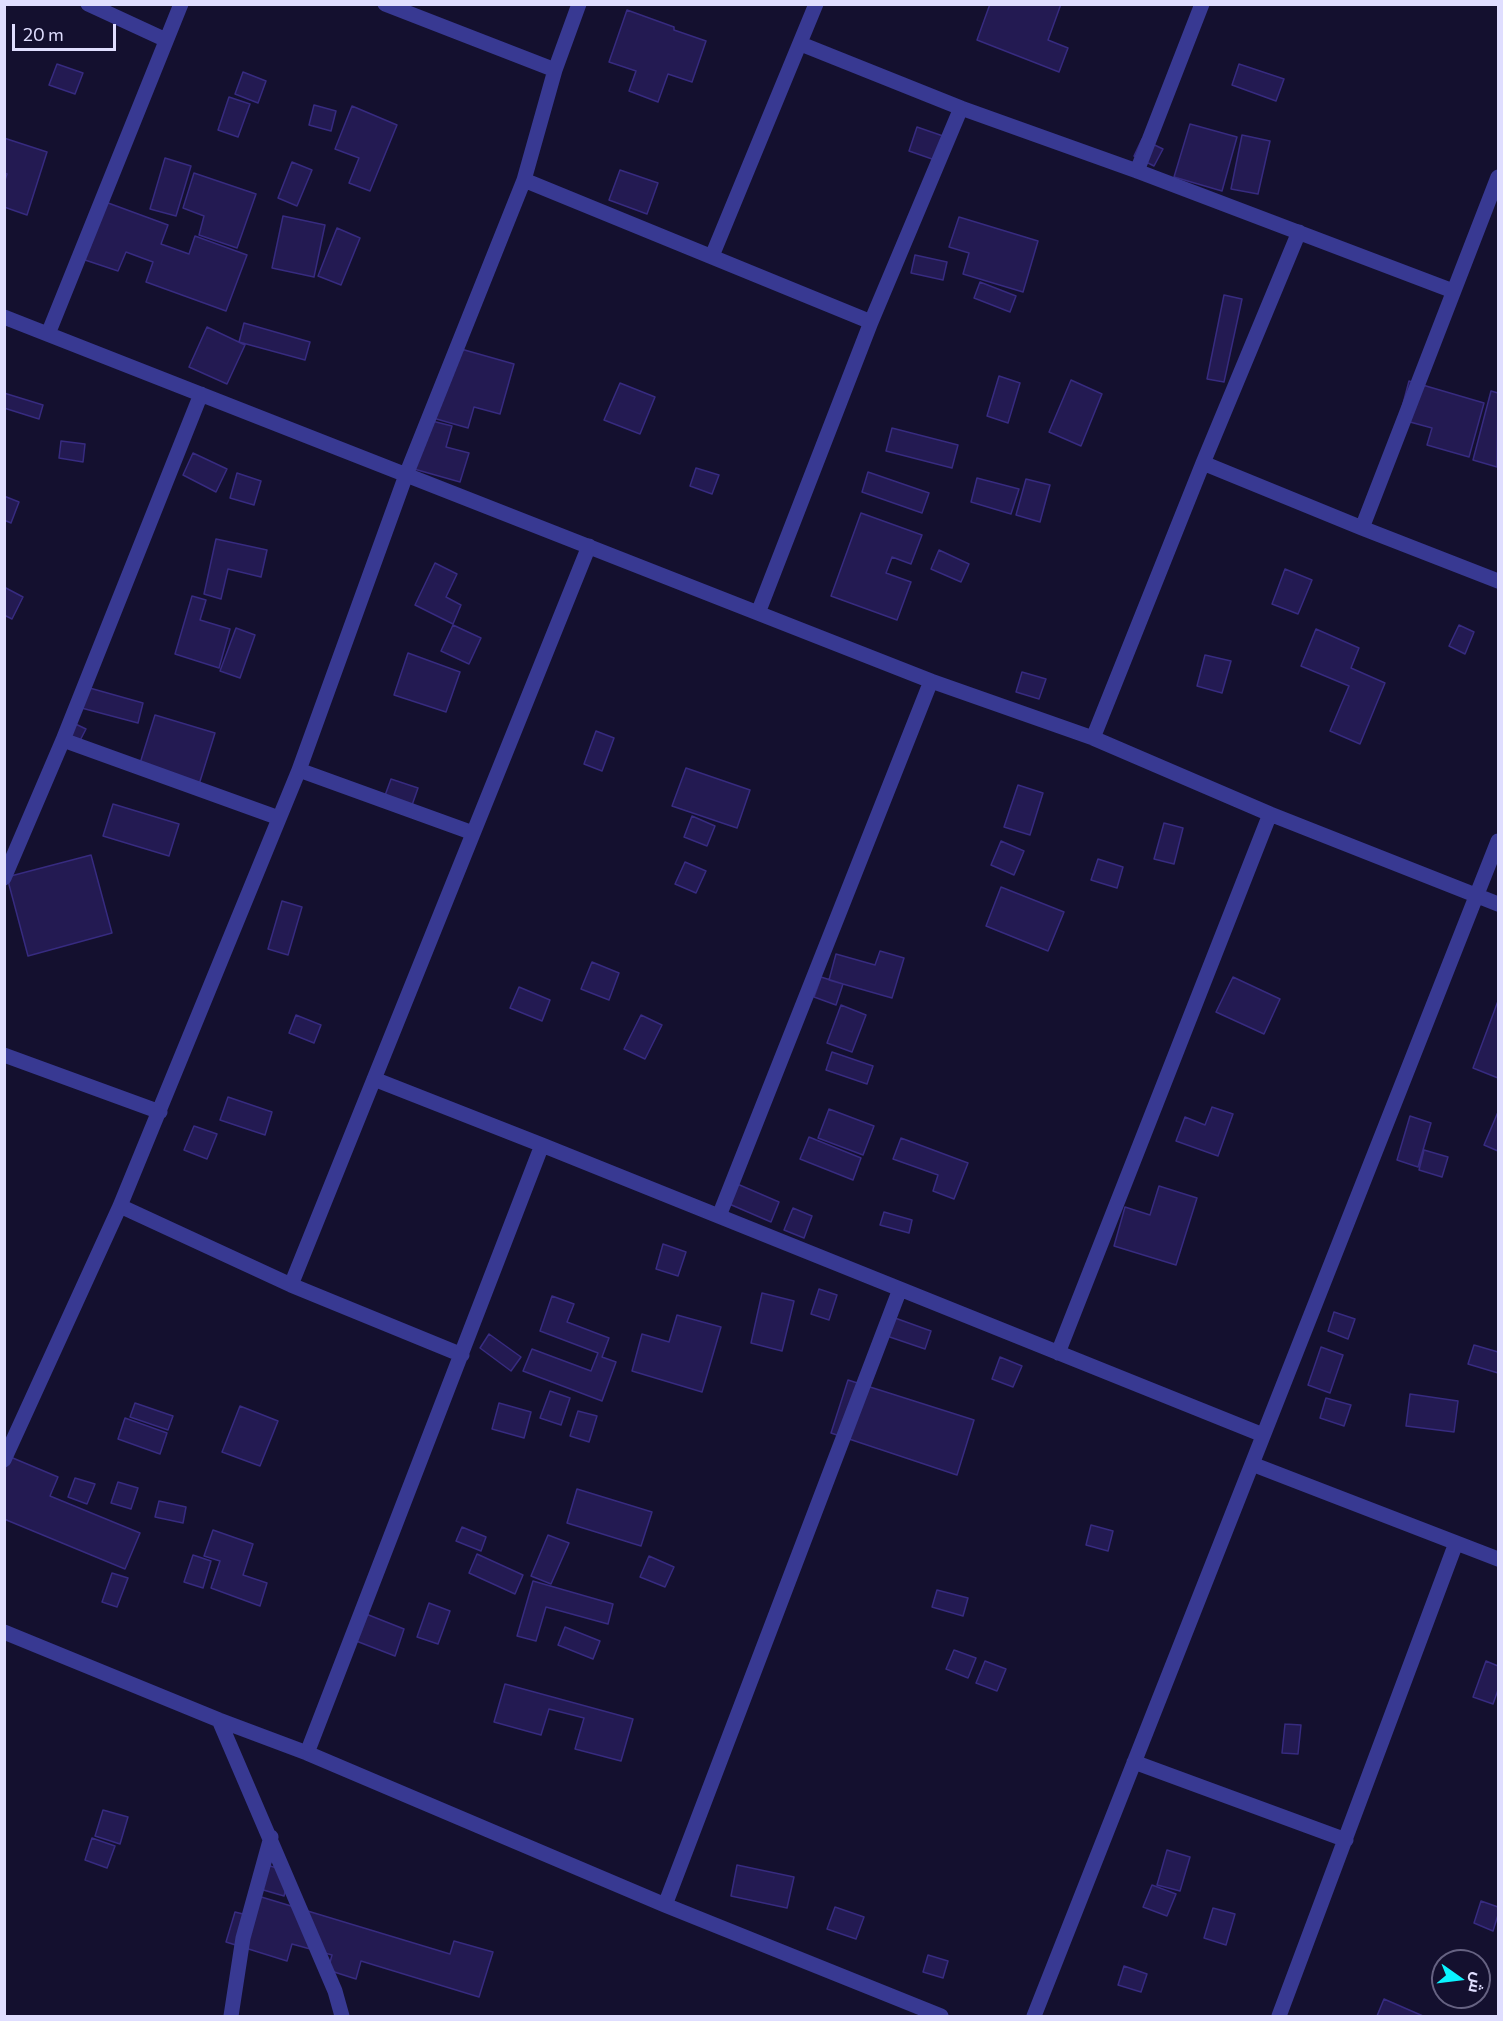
<!DOCTYPE html>
<meta charset="utf-8">
<style>
body{margin:0}
#map{position:relative;width:1503px;height:2021px;overflow:hidden;background:#14102f;font-family:Commissioner,Cairo,sans-serif}
canvas{display:block}
.frame{position:absolute;inset:0;border:6px solid #e0deff;pointer-events:none}
.north{position:absolute;left:1431px;top:1949px;width:60px;height:60px;box-sizing:border-box;background:#14102f;border:2px solid #666282;border-radius:50%;rotate:104deg;font-size:16px;font-weight:700;line-height:24px;text-align:center;color:#e0deff}
.north::after{content:'';display:block;margin:auto;width:21px;height:27px;background:#0af4ff;clip-path:polygon(50% 0,100% 100%,50% 72%,0 100%)}
.scale{position:absolute;left:12px;top:24px;width:104px;height:27px;box-sizing:border-box;border:3px solid #e0deff;border-top:0;padding-left:8px;font-size:18px;line-height:21px;white-space:nowrap;color:#e0deff;-webkit-text-stroke:4px #14102f;paint-order:stroke}
</style>
<div id="map">
<canvas width="1503" height="2021"></canvas>
<div class="frame"></div>
<div class="north">ش</div>
<div class="scale">20 m</div>
</div>
<script>
const ctx = document.querySelector('canvas').getContext('2d');
ctx.lineJoin = 'round';
function fill(path, color) { ctx.fillStyle = color; ctx.fill(path, 'evenodd'); }
const shape = rows => new Path2D(rows.map(r => 'M' + r).join(''));
function strokePath(path, color, width, dash) { ctx.strokeStyle = color; ctx.lineWidth = width; ctx.lineCap = dash ? 'butt' : 'round'; ctx.setLineDash(dash || []); ctx.stroke(path); }
const building = shape([
 [990,4,1061,4,1048,40,1068,48,1059,72,977,40,990,4],
 [627,10,674,27,674,30,706,41,692,82,668,74,658,102,629,91,636,71,609,62,627,10],
 [57,64,83,73,75,94,49,85,57,64],
 [1239,64,1284,79,1276,101,1232,85,1239,64],
 [243,72,266,81,258,103,235,94,243,72],
 [229,97,250,104,238,137,218,130,229,97],
 [314,105,336,111,331,131,309,125,314,105],
 [352,106,397,125,370,191,349,183,359,158,335,149,352,106],
 [1190,124,1237,137,1222,191,1174,177,1190,124],
 [917,127,943,136,935,160,909,151,917,127],
 [1242,135,1270,141,1258,194,1231,189,1242,135],
 [4,138,47,152,27,215,4,207,4,183,7,174,4,173,4,138],
 [1142,139,1163,149,1154,166,1134,156,1142,139],
 [165,158,191,166,176,216,150,209,165,158],
 [292,162,312,170,297,206,278,198,292,162],
 [620,170,658,183,647,214,609,200,620,170],
 [194,173,256,194,237,248,199,235,204,216,183,208,194,173],
 [100,200,168,225,161,244,189,254,195,236,247,255,226,311,146,282,153,262,126,252,118,271,79,258,100,200],
 [283,216,325,225,314,277,272,268,283,216],
 [959,217,1038,241,1023,292,963,274,969,253,949,247,959,217],
 [337,228,360,238,341,285,318,276,337,228],
 [915,255,947,262,943,280,911,273,915,255],
 [980,282,1016,296,1010,312,974,298,980,282],
 [1224,295,1242,299,1224,382,1207,379,1224,295],
 [244,323,310,342,305,360,239,342,244,323],
 [207,327,245,345,227,384,189,367,207,327],
 [454,347,514,364,500,414,474,407,468,428,433,418,454,347],
 [999,376,1020,383,1008,423,987,416,999,376],
 [1071,380,1102,394,1081,446,1049,432,1071,380],
 [1409,381,1484,403,1469,457,1427,445,1432,428,1399,419,1409,381],
 [620,383,655,397,640,434,604,420,620,383],
 [1491,391,1498,393,1497,467,1473,460,1491,391],
 [4,393,43,405,39,419,4,408,4,393],
 [428,420,452,426,446,447,469,453,460,482,414,469,428,420],
 [892,428,958,445,952,468,886,451,892,428],
 [61,441,85,444,83,462,59,458,61,441],
 [193,453,227,469,216,492,183,475,193,453],
 [696,468,719,475,712,494,690,486,696,468],
 [868,472,929,493,922,513,862,492,868,472],
 [237,473,261,481,254,505,230,498,237,473],
 [977,478,1019,489,1011,514,971,502,977,478],
 [1026,479,1050,485,1040,522,1016,515,1026,479],
 [4,496,19,502,11,523,4,520,4,496],
 [861,513,922,535,911,564,892,557,886,573,911,582,897,620,831,596,861,513],
 [216,539,267,550,261,577,228,569,221,599,204,594,216,539],
 [939,550,969,564,961,582,931,569,939,550],
 [435,563,457,574,446,597,461,605,453,624,415,605,435,563],
 [1285,569,1312,580,1298,614,1272,604,1285,569],
 [4,587,23,597,12,619,4,615,4,587],
 [192,596,206,600,200,620,230,629,219,668,175,654,192,596],
 [453,625,481,638,469,664,441,651,453,625],
 [1459,625,1474,632,1465,654,1449,646,1459,625],
 [236,628,255,635,240,678,220,671,236,628],
 [1316,629,1359,648,1351,668,1385,683,1360,744,1330,731,1349,686,1301,666,1316,629],
 [408,653,460,672,446,712,394,695,408,653],
 [1205,655,1231,661,1222,693,1197,686,1205,655],
 [1022,672,1046,679,1039,699,1016,692,1022,672],
 [79,685,143,703,138,723,74,706,79,685],
 [155,715,215,733,197,791,137,773,155,715],
 [67,720,86,729,75,750,67,720],
 [596,731,614,738,602,771,584,764,596,731],
 [686,768,750,790,737,828,672,806,686,768],
 [391,779,418,788,410,811,383,801,391,779],
 [1018,785,1043,793,1030,835,1004,827,1018,785],
 [113,804,179,824,169,856,103,836,113,804],
 [692,816,715,826,707,846,684,837,692,816],
 [1164,823,1183,828,1174,864,1154,859,1164,823],
 [1001,841,1024,851,1014,875,991,865,1001,841],
 [91,855,112,933,28,956,7,877,91,855],
 [1098,859,1123,867,1117,888,1091,880,1098,859],
 [685,862,706,871,696,893,675,884,685,862],
 [1001,887,1064,912,1048,951,986,926,1001,887],
 [282,901,302,907,288,955,268,949,282,901],
 [880,951,904,958,892,998,829,980,836,954,875,965,880,951],
 [592,962,619,973,609,1000,581,989,592,962],
 [821,977,843,984,836,1005,814,997,821,977],
 [1233,977,1280,999,1264,1034,1216,1012,1233,977],
 [519,987,550,1000,542,1021,510,1008,519,987],
 [1498,1001,1498,1078,1473,1068,1498,1001],
 [841,1005,866,1015,852,1052,827,1043,841,1005],
 [296,1015,321,1025,314,1043,289,1033,296,1015],
 [641,1015,662,1025,645,1059,624,1049,641,1015],
 [832,1052,873,1066,867,1084,826,1070,832,1052],
 [228,1097,272,1112,265,1135,220,1120,228,1097],
 [1212,1107,1233,1114,1218,1156,1176,1141,1185,1117,1205,1125,1212,1107],
 [829,1109,874,1126,863,1155,818,1138,829,1109],
 [1498,1112,1498,1151,1484,1145,1498,1112],
 [1410,1116,1431,1123,1418,1167,1397,1160,1410,1116],
 [194,1126,217,1134,207,1159,184,1150,194,1126],
 [809,1137,861,1158,853,1180,800,1159,809,1137],
 [901,1138,968,1163,954,1199,933,1191,938,1175,893,1159,901,1138],
 [1424,1150,1448,1157,1442,1177,1419,1170,1424,1150],
 [728,1180,779,1202,771,1222,720,1200,728,1180],
 [1159,1186,1197,1198,1176,1265,1114,1246,1125,1207,1150,1215,1159,1186],
 [793,1208,812,1216,804,1238,784,1230,793,1208],
 [884,1212,912,1220,909,1233,880,1225,884,1212],
 [663,1244,686,1252,678,1276,656,1269,663,1244],
 [819,1289,837,1295,829,1320,811,1314,819,1289],
 [762,1293,794,1301,782,1351,751,1343,762,1293],
 [552,1296,574,1304,567,1322,609,1338,602,1357,616,1362,602,1401,523,1371,532,1349,591,1371,598,1353,540,1331,552,1296],
 [1334,1312,1355,1319,1348,1339,1328,1331,1334,1312],
 [884,1314,931,1331,925,1349,878,1333,884,1314],
 [677,1315,721,1327,702,1392,632,1371,642,1334,669,1342,677,1315],
 [489,1334,521,1357,511,1371,480,1348,489,1334],
 [1474,1345,1498,1352,1498,1373,1468,1364,1474,1345],
 [1321,1347,1343,1355,1330,1393,1308,1385,1321,1347],
 [1000,1357,1022,1366,1013,1387,992,1379,1000,1357],
 [848,1380,974,1420,957,1475,831,1433,848,1380],
 [550,1391,570,1398,561,1425,540,1418,550,1391],
 [1410,1394,1458,1401,1454,1432,1406,1426,1410,1394],
 [1326,1398,1351,1405,1344,1426,1320,1418,1326,1398],
 [135,1403,173,1416,168,1430,130,1417,135,1403],
 [499,1403,531,1412,524,1438,492,1429,499,1403],
 [240,1406,278,1421,260,1466,222,1452,240,1406],
 [578,1411,597,1416,589,1442,570,1436,578,1411],
 [125,1418,167,1433,160,1454,118,1439,125,1418],
 [8,1456,58,1477,50,1496,140,1533,125,1569,4,1519,4,1464,8,1456],
 [75,1478,95,1484,87,1504,68,1497,75,1478],
 [118,1482,138,1488,131,1509,111,1503,118,1482],
 [577,1489,652,1512,641,1546,567,1523,577,1489],
 [159,1501,186,1507,183,1523,155,1517,159,1501],
 [1091,1525,1113,1531,1108,1551,1086,1545,1091,1525],
 [462,1527,486,1537,481,1551,456,1541,462,1527],
 [213,1530,253,1544,243,1575,267,1583,260,1606,211,1588,220,1561,204,1556,213,1530],
 [548,1535,569,1543,551,1584,531,1576,548,1535],
 [477,1554,523,1575,515,1594,469,1573,477,1554],
 [193,1555,211,1561,203,1588,184,1582,193,1555],
 [649,1556,674,1567,665,1587,640,1577,649,1556],
 [112,1573,128,1578,117,1607,102,1602,112,1573],
 [533,1581,613,1604,608,1624,546,1607,536,1641,517,1636,533,1581],
 [937,1590,968,1598,963,1616,932,1607,937,1590],
 [429,1603,450,1611,438,1644,417,1637,429,1603],
 [361,1612,404,1629,395,1656,351,1639,361,1612],
 [565,1627,600,1641,593,1659,558,1645,565,1627],
 [954,1650,976,1658,968,1678,946,1669,954,1650],
 [985,1661,1006,1669,997,1691,976,1683,985,1661],
 [1486,1661,1498,1666,1498,1690,1493,1704,1473,1697,1486,1661],
 [505,1684,633,1719,621,1761,575,1749,584,1718,549,1709,541,1735,494,1722,505,1684],
 [1285,1724,1301,1725,1298,1754,1282,1753,1285,1724],
 [103,1810,128,1817,120,1844,95,1836,103,1810],
 [92,1838,115,1846,107,1868,85,1860,92,1838],
 [1167,1850,1190,1857,1180,1891,1157,1885,1167,1850],
 [267,1865,290,1872,284,1896,260,1889,267,1865],
 [737,1865,794,1877,787,1908,731,1896,737,1865],
 [1152,1885,1176,1894,1167,1916,1143,1907,1152,1885],
 [258,1896,450,1954,454,1941,493,1952,479,1997,361,1961,356,1979,328,1970,332,1955,292,1944,287,1961,226,1942,235,1912,251,1916,258,1896],
 [1481,1901,1498,1907,1498,1915,1493,1931,1474,1923,1481,1901],
 [835,1907,864,1917,856,1939,827,1929,835,1907],
 [1213,1908,1235,1914,1226,1945,1204,1938,1213,1908],
 [928,1955,948,1961,943,1978,923,1972,928,1955],
 [1124,1966,1147,1974,1141,1992,1118,1985,1124,1966],
 [1384,1999,1423,2016,1377,2016,1384,1999]
]);
fill(building, '#231a52');
strokePath(building, '#372b80', 1.5);
strokePath(shape([
 [88,4,166,40],
 [385,4,555,70],
 [801,44,961,108,1137,171,1453,291],
 [1137,171,1202,4],
 [524,180,871,322],
 [712,256,816,4],
 [4,317,931,681,1093,738,1270,814,1498,904],
 [48,334,181,4],
 [1203,463,1362,528,1498,581],
 [1362,528,1498,177],
 [758,613,871,322,961,108],
 [1093,738,1203,463,1299,232],
 [63,740,279,818],
 [299,770,473,833],
 [4,878,63,740,201,394],
 [4,1055,160,1112],
 [374,1079,542,1145,1263,1435],
 [120,1206,291,1285,462,1355],
 [719,1216,931,681],
 [291,1285,589,546],
 [1058,1353,1270,814],
 [4,1460,120,1206,299,770,406,475,524,180,555,70,579,4],
 [1252,1464,1498,1559],
 [4,1632,219,1720,307,1753,665,1905,941,2016],
 [219,1720,335,1991,342,2016],
 [307,1753,542,1145],
 [1134,1762,1346,1840],
 [665,1905,900,1289],
 [231,2016,243,1938,271,1837],
 [1034,2016,1498,841],
 [1279,2016,1456,1543]
]), '#383992', 15);
</script>
